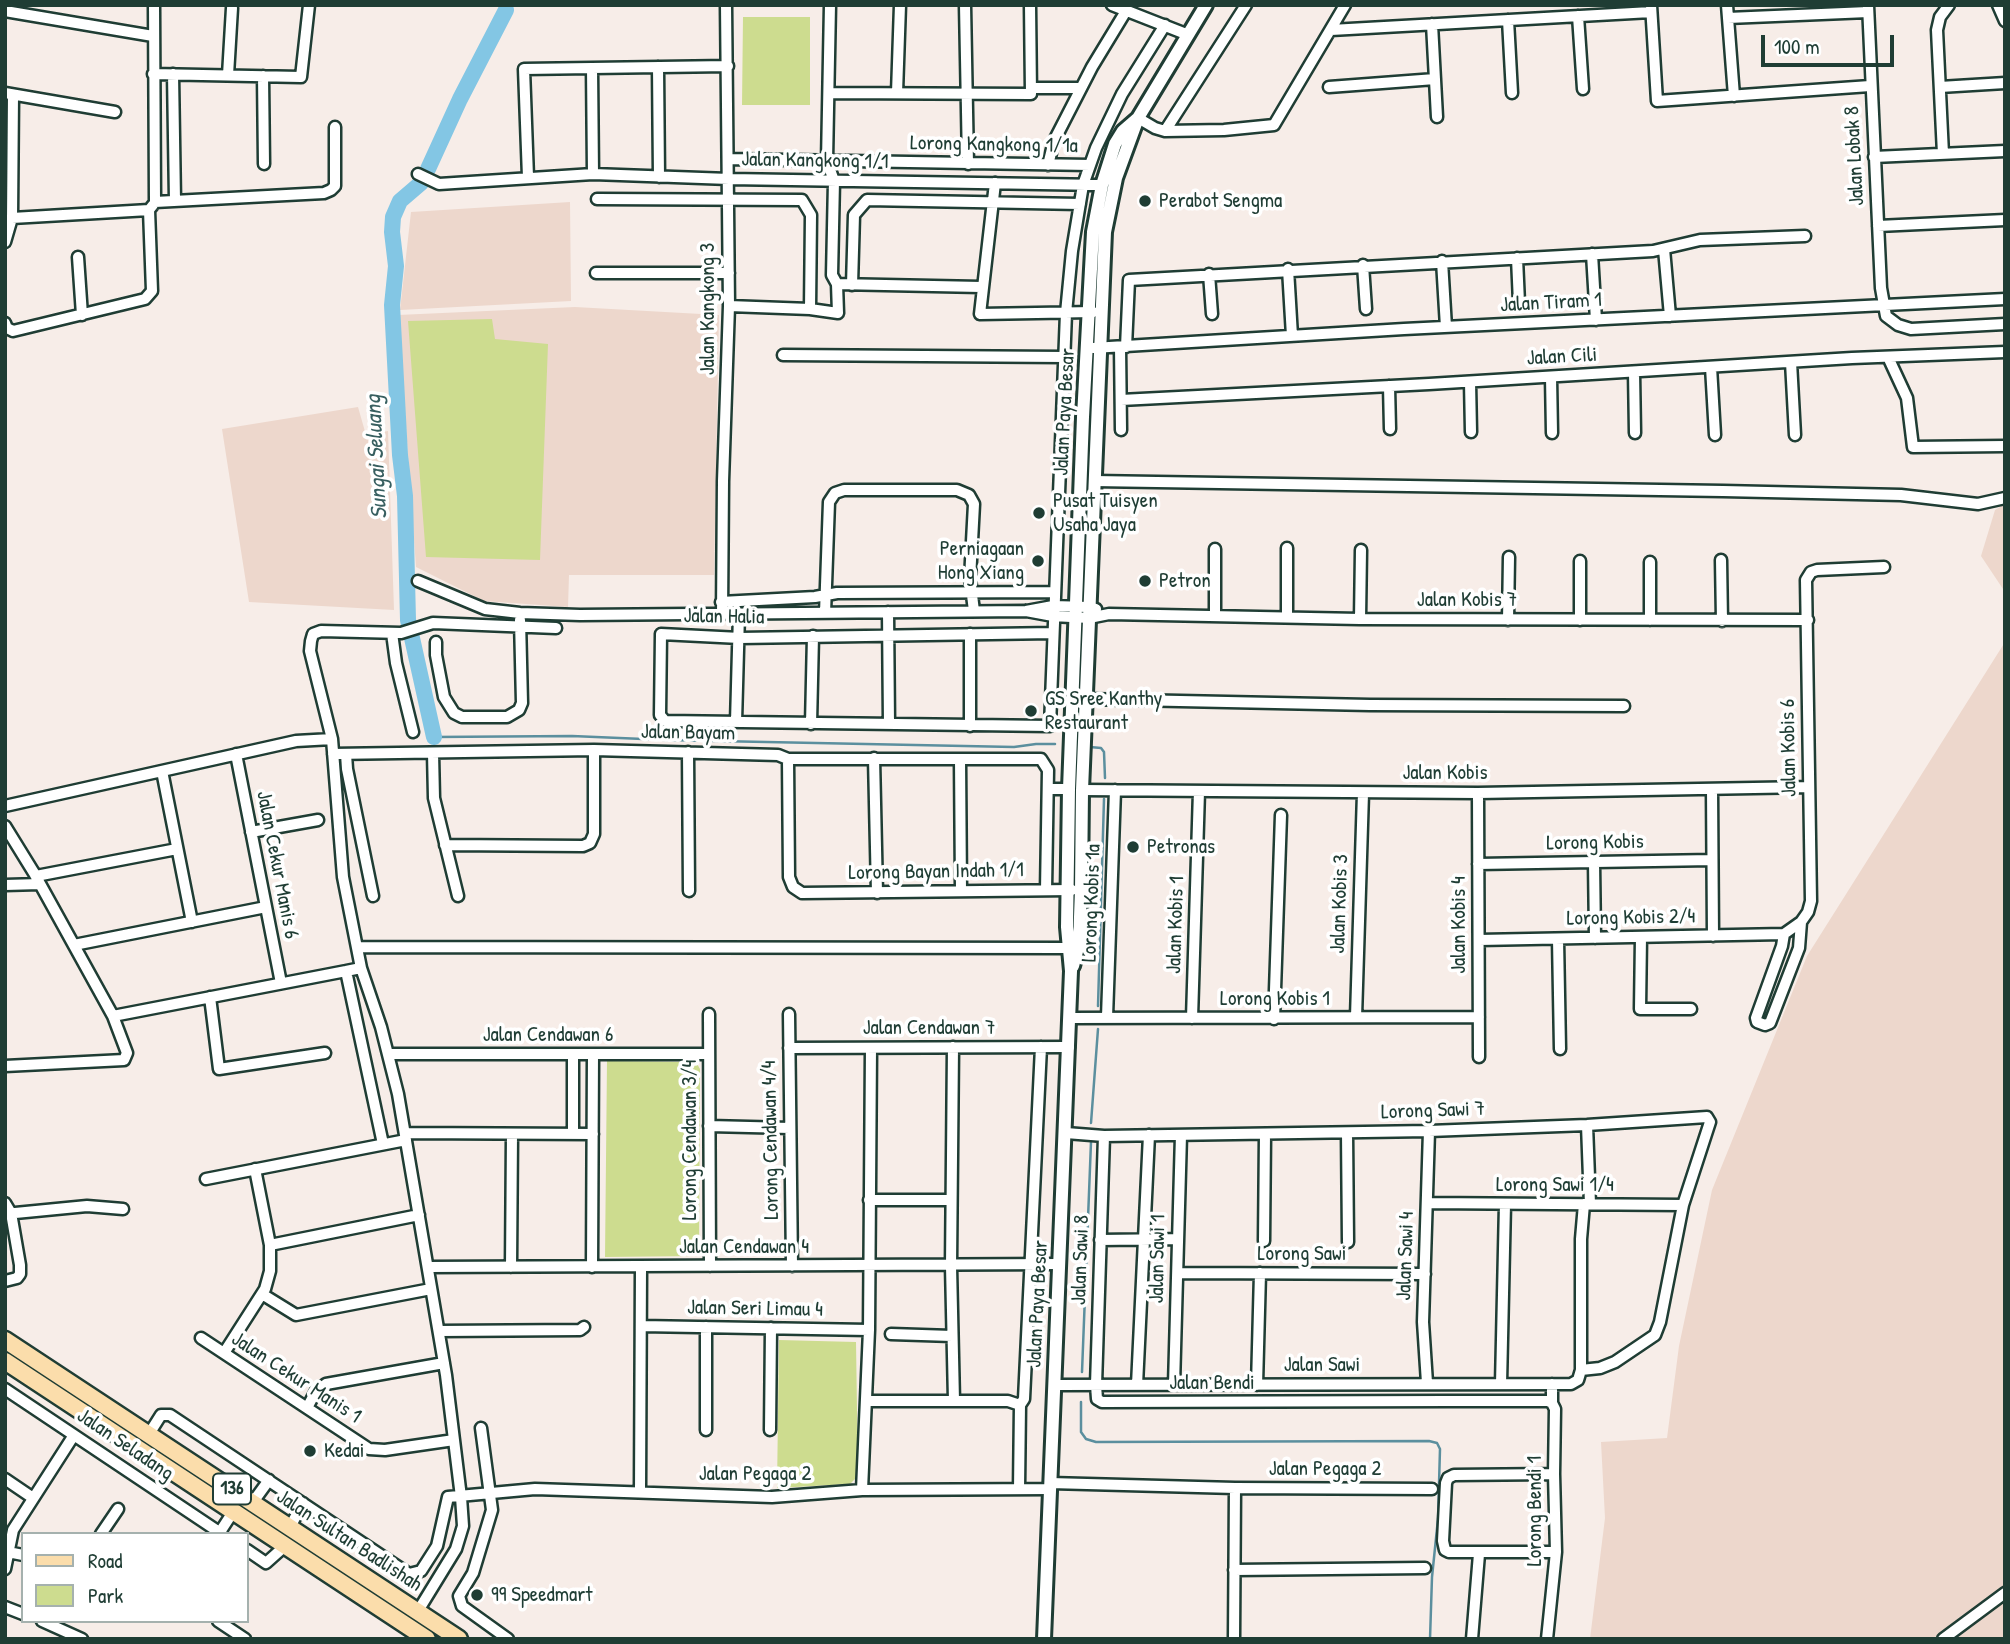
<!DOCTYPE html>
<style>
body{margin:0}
#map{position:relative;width:2010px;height:1644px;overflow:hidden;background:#f7ede8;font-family:"Patrick Hand",sans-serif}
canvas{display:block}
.frame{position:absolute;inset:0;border:7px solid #1f3d34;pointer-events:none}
.legend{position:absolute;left:21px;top:1532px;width:228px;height:91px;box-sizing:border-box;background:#fff;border:2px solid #a5b1ae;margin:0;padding:9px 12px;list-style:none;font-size:21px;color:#1f3d34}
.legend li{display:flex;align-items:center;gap:14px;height:35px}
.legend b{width:35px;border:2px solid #a5b1ae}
.scale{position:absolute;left:1761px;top:35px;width:133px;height:32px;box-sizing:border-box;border:4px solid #1f3d34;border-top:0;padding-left:9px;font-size:21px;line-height:24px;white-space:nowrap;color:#1f3d34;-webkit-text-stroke:5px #fff;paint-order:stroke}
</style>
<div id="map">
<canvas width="2010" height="1644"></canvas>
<div class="frame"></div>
<ul class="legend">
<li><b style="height:9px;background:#fbddab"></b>Road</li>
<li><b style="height:19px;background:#cddc8f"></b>Park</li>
</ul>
<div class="scale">100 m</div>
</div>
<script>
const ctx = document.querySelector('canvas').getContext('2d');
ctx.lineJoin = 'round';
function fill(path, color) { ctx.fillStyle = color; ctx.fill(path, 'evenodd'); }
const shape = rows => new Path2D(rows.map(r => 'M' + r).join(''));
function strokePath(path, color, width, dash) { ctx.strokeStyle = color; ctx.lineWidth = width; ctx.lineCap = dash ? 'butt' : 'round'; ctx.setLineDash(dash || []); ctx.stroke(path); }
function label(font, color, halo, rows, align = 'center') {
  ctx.font = font + ' "Patrick Hand",sans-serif'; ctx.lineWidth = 7; ctx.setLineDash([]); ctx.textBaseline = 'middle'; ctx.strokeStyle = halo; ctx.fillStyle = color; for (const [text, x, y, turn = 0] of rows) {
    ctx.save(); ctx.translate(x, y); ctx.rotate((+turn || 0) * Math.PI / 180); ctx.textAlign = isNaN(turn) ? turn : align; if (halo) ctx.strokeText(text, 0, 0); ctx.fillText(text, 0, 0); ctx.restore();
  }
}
fill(shape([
 [570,202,571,301,400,310,411,212],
 [575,307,719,315,714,575,569,575,568,607,484,601,416,567,398,315],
 [358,407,366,435,388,431,394,610,249,602,222,429],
 [2005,504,2005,592,1981,556,1995,510],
 [2005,642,2005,1639,1590,1639,1605,1518,1601,1442,1667,1438,1679,1346,1712,1190,1807,956]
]), '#edd7cc');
fill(shape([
 [743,17,810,17,810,105,742,105],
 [492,319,495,339,548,344,540,560,426,557,408,321],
 [607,1061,696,1062,700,1069,699,1256,605,1257],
 [779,1340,856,1342,858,1476,850,1484,777,1488]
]), '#cddc8f');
strokePath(shape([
 [434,737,572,736,667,740,1014,747,1036,744,1055,744],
 [1090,747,1101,748,1104,752,1105,778],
 [1098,1006,1104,799],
 [1091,1123,1098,1029],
 [1082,1372,1091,1142],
 [1081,1402,1081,1432,1086,1439,1096,1442,1429,1441,1437,1443,1440,1449,1438,1519,1432,1577,1430,1639]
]), '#5b8f9e', 2.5);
strokePath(shape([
 [428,169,460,99,506,10],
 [421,183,400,201,393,217,392,232,396,266,392,305,400,455,405,496,408,620,434,737]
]), '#83c6e4', 16);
const minor = shape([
 [154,5,155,202],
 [965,5,968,164],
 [1112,5,1186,34],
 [1651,5,1657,101,1870,86],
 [1727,5,1734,96],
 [1868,5,1881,288,1886,316,1898,325,1911,329,2005,324],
 [1998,5,2005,21],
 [5,11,153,36],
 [1578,16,1583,89],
 [1728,18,1868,12],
 [1508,20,1512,93],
 [1432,24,1437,117],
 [1331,30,1651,12],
 [658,67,659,177],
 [592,68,593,174],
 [153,74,301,77,309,5],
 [173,74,175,201],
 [228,75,232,8],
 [263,76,264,164],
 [1329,87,1435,79],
 [1940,87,2005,83],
 [1031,88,1081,88],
 [5,93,115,112],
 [829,93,1031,94,1030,5],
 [897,93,900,5],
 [1138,118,1155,128,1165,131,1224,130,1274,125,1345,5],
 [1165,131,1246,5],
 [1943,154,1937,30,1940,17,1949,5],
 [1874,157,2005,151],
 [729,159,1090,165],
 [1048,165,1054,141,1092,67,1126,11],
 [418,174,439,184,593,174,729,179,1102,185],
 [528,177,524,69,728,66],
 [995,183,980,314,1093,312],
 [597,199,802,200,811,215,810,309],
 [155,202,324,193,331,190,335,186,335,127],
 [12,218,149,210,153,205],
 [1878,226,2005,220],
 [5,242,12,218,13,95],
 [1664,249,1670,316],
 [1592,254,1596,320],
 [78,257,82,315],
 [1517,258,1519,303],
 [1442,261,1446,327],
 [1363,265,1366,309],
 [1288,269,1292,336],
 [596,273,729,273],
 [1209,274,1212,314],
 [837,284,981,287],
 [852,285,854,215,867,200,1080,204],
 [729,306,810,309,838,313,837,284,832,275,834,181,827,161,830,5],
 [5,323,7,328,13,331,145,299,152,291,149,210],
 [1120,347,1121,430],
 [1126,347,1129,280,1653,251,1700,240,1805,236],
 [1093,348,1404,329,2005,299],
 [783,355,1065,357],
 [1888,357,1907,398,1913,447,2005,446],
 [1791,362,1795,435],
 [1711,367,1715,435],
 [1634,372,1635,433],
 [1551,377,1552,433],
 [1470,382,1471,432],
 [1389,386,1390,429],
 [1121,400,1429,384,1852,358,2005,352],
 [1094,481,1723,491,1901,495,1978,504,2005,498],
 [1215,549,1215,615],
 [1721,560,1722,621],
 [1580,561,1580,620],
 [418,581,485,609,520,613,580,615,1026,611,1053,606,1089,607,1096,609],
 [721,602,815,597,837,593,1054,592],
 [1026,611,1053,616,1089,618,1109,614,1360,619,1808,620],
 [888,612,889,724],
 [825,613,829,502,835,493,844,490,957,490,969,495,974,504,970,579,974,611],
 [722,614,723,481,729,306,726,5],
 [1287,617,1287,548],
 [1360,619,1361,550],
 [1508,620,1509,557],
 [1650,620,1650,562],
 [392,633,396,663,413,732],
 [1053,633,740,638,661,634,660,715,665,721,1050,726,1066,313,1072,251,1083,185,1096,148,1122,94,1165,25],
 [970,634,970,726],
 [436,642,436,655,444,697,454,713,462,717,507,717,519,710,522,703,520,620],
 [1085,699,1370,705,1624,706],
 [736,722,739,614],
 [811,724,813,636],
 [688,752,689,891],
 [433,753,434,798,458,896],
 [236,754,281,983],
 [333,754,594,750,778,755,788,759,1041,759,1048,770,1046,890],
 [346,754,347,769,373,896],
 [874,758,877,893],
 [788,759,789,877,793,887,802,893,1072,890],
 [960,759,961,891],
 [162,771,192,922],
 [1048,789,1069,789],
 [1712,789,1713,936],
 [1082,790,1478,793,1809,787],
 [1478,793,1479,1057],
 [5,806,296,741,332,739],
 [5,826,34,873,113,1016,127,1053,124,1060,5,1066],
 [251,832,318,820],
 [445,845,583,846,590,843,594,834,594,750],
 [1594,862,1595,938],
 [1478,864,1712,860],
 [36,876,177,849],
 [5,885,40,884],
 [1784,934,1782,946,1756,1018,1757,1022,1765,1025,1770,1023,1799,948,1801,922],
 [1641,937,1640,1009,1691,1009],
 [1558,939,1560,1049],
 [1479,940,1784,934,1801,922,1808,912,1811,901,1806,580,1811,572,1817,570,1884,567],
 [74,945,266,907],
 [357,947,1067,948],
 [361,968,346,971,383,1144],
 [210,997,219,1069,325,1053],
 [709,1014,710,1266],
 [789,1014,792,1266],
 [113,1016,346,971],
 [1107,1017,1115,790],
 [1356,1017,1363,793],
 [1070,1018,1479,1017],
 [1192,1018,1199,791],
 [1274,1019,1281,815],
 [953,1047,951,1266,954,1401],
 [789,1048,1069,1047],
 [388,1054,709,1054],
 [573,1054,573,1134],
 [1587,1125,1590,1204],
 [709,1126,790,1128],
 [405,1133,593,1134],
 [1066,1133,1104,1136,1429,1131,1587,1125,1707,1117,1710,1122,1683,1205,1660,1322,1655,1335,1615,1362,1600,1368,1581,1370],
 [1347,1133,1348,1242],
 [1104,1136,1096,1385,1097,1399,1102,1402,1447,1401,1548,1401,1552,1403],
 [206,1179,406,1140],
 [869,1200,951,1200],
 [5,1203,11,1213,20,1265,20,1274,17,1278,5,1281],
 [1427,1203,1683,1205],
 [5,1214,87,1206,123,1209],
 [1100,1240,1178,1239],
 [1264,1241,1265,1134],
 [270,1245,419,1215],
 [428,1267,1060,1264],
 [511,1267,512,1134],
 [592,1267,593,1054],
 [1178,1273,1425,1274],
 [262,1294,296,1315,431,1289],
 [641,1326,869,1330],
 [439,1331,580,1330,584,1327],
 [891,1334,952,1336],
 [201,1338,369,1449,385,1450,454,1440],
 [224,1353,265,1289,270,1271,270,1245,255,1169],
 [1427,1383,1423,1322,1429,1131],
 [1501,1384,1505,1204],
 [1054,1385,1571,1384,1578,1380,1581,1370,1581,1239,1584,1204],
 [1137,1385,1149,1135],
 [1174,1385,1181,1135],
 [1257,1385,1260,1273],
 [5,1389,222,1534],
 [868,1401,1008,1401,1020,1405],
 [1020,1405,1024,1399,1041,1047],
 [307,1408,316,1391,326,1384,444,1363],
 [481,1428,492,1510,473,1573,459,1596,462,1606,508,1639],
 [706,1430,706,1327],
 [770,1430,771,1328],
 [149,1434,161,1415,170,1415,409,1574,421,1571,437,1546,448,1497,535,1489,772,1497,862,1490,1050,1489],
 [1554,1474,1454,1475,1448,1478,1446,1483,1443,1541,1445,1550,1449,1552,1556,1552],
 [5,1479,33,1498],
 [1050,1483,1235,1488,1432,1489],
 [1019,1489,1020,1405],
 [862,1490,869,1330,871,1048],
 [640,1491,641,1267],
 [253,1502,269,1480],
 [290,1527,303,1503],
 [220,1532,233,1512],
 [101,1534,118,1509],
 [247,1550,266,1563,285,1546],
 [8,1552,23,1555],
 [5,1569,13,1530,74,1435],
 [1234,1570,1425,1568],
 [5,1607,23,1614],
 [418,1611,456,1549,463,1526,461,1497,446,1375,398,1094,381,1027,361,968,343,877,332,739,310,651,311,641,313,634,321,631,401,633,433,623,556,628],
 [42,1621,82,1639],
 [218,1621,245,1639],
 [1234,1639,1235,1488],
 [1472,1639,1479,1554],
 [1547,1639,1556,1552,1554,1474,1555,1409,1552,1403,1552,1384],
 [1943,1639,2005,1593]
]);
const tertiary = shape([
 [1073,966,1079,944,1081,890,1082,790,1105,232,1116,178,1138,118,1206,5],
 [1044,1639,1071,971,1067,927,1069,789,1083,417,1093,232,1102,185,1115,144,1123,131,1138,118]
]);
const primary = shape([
 [5,1340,459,1639],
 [5,1361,427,1639]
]);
strokePath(minor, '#1f3d34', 15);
strokePath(tertiary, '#1f3d34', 18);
strokePath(primary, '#1f3d34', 21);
strokePath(minor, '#fff', 10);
strokePath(tertiary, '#fff', 12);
strokePath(primary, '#fbddab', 16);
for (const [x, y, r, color] of [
 [1145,201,7,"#1f3d34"],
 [1039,513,7,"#1f3d34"],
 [1038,561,7,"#1f3d34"],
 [1145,581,7,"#1f3d34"],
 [1031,711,7,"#1f3d34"],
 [1133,847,7,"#1f3d34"],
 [310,1451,7,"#1f3d34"],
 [477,1595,7,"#1f3d34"]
]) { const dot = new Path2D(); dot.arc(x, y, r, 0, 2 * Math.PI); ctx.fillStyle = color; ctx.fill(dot); strokePath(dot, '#fff', 2.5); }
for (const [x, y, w] of [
 [232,1489,38]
]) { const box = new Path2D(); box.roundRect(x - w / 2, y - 15.5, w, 31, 5); ctx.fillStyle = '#fff'; ctx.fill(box); strokePath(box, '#1f3d34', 2); }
label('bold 19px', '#1f3d34', null, [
 ["136",232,1489]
]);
label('21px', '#1f3d34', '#fff', [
 ["Lorong Kangkong 1/1a",994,145,1],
 ["Jalan Lobak 8",1855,156,-93],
 ["Jalan Kangkong 1/1",815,161,1],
 ["Jalan Tiram 1",1551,303,-3],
 ["Jalan Kangkong 3",708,309,-90],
 ["Jalan Cili",1562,357,-3],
 ["Jalan Paya Besar",1065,412,-87],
 ["Jalan Kobis 7",1467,600],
 ["Jalan Halia",724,617,1],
 ["Jalan Bayam",688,733,1],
 ["Jalan Kobis 6",1789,748,-91],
 ["Jalan Kobis",1445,773],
 ["Lorong Kobis",1595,843,-1],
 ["Jalan Cekur Manis 6",277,865,79],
 ["Lorong Bayan Indah 1/1",936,872,-1],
 ["Lorong Kobis 1a",1092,903,-88],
 ["Jalan Kobis 3",1340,904,-88],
 ["Lorong Kobis 2/4",1631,918,-1],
 ["Jalan Kobis 1",1176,925,-88],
 ["Jalan Kobis 4",1459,925,-90],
 ["Lorong Kobis 1",1275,999],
 ["Jalan Cendawan 7",929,1028],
 ["Jalan Cendawan 6",548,1035],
 ["Lorong Sawi 7",1433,1111,-2],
 ["Lorong Cendawan 3/4",690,1140,-90],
 ["Lorong Cendawan 4/4",771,1140,-91],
 ["Lorong Sawi 1/4",1555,1185],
 ["Jalan Cendawan 4",744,1247],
 ["Lorong Sawi",1302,1254],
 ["Jalan Sawi 4",1406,1256,-88],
 ["Jalan Sawi 1",1158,1259,-89],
 ["Jalan Sawi 8",1081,1260,-88],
 ["Jalan Paya Besar",1038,1304,-87],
 ["Jalan Seri Limau 4",755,1309,1],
 ["Jalan Sawi",1322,1365],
 ["Jalan Cekur Manis 1",296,1378,33],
 ["Jalan Bendi",1212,1383],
 ["Jalan Seladang",125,1445,34],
 ["Jalan Pegaga 2",1325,1469],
 ["Jalan Pegaga 2",755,1474],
 ["Lorong Bendi 1",1535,1511,-90],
 ["Jalan Sultan Badlishah",349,1541,33]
]);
label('21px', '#1f3d34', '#fff', [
 ["Perabot Sengma",1159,201],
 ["Pusat Tuisyen",1053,501],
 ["Usaha Jaya",1053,525],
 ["Perniagaan",1024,549,"right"],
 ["Hong Xiang",1024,573,"right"],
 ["Petron",1159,581],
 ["GS Sree Kanthy",1045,699],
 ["Restaurant",1045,723],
 ["Petronas",1147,847],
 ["Kedai",324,1451],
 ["99 Speedmart",491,1595]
], 'left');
label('italic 23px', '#385f60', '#fff', [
 ["Sungai Seluang",377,457,-93]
]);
</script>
